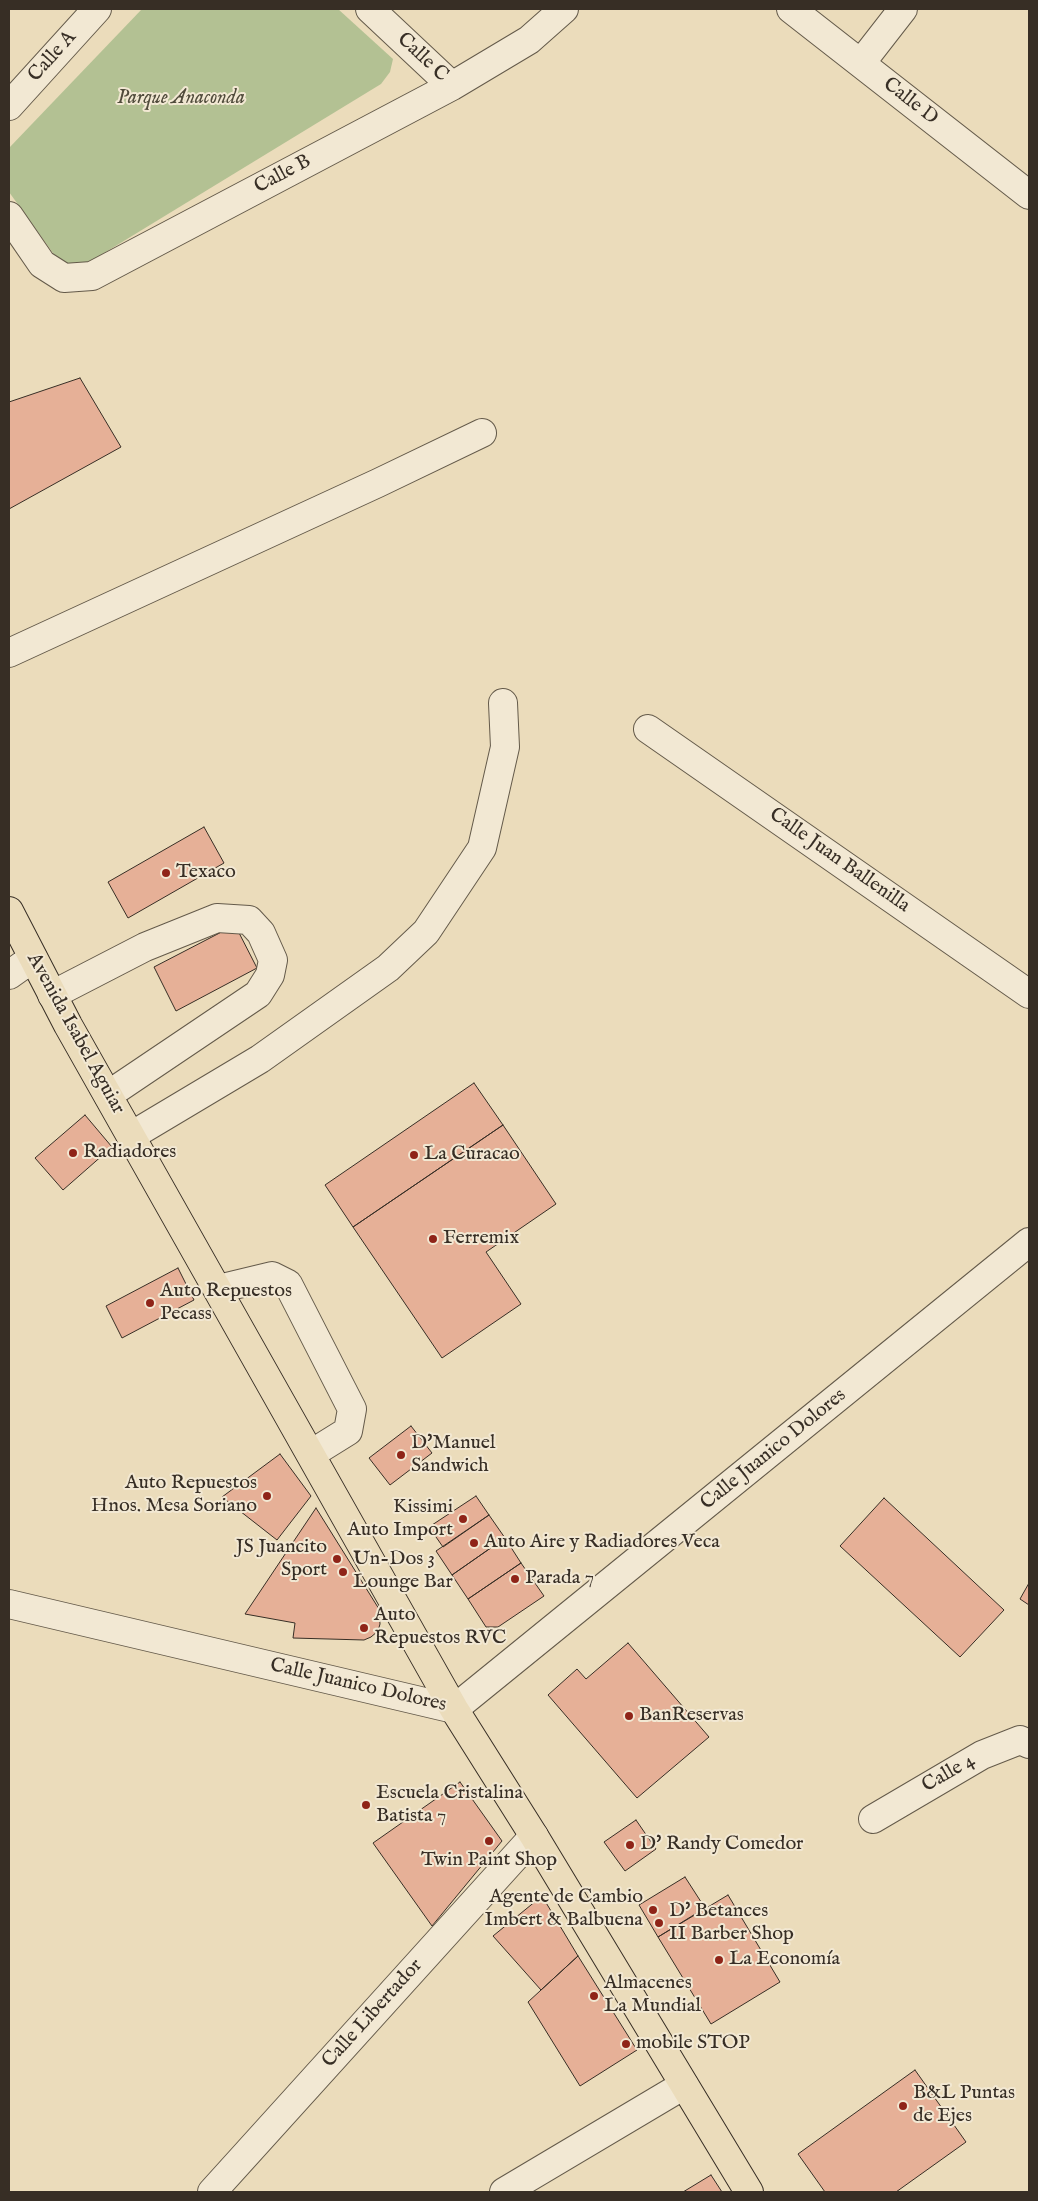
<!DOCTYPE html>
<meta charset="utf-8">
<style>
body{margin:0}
#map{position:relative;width:1038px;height:2201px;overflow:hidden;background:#ebdcbb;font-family:"IM FELL English",serif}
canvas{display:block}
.frame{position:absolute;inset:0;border:10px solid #372e25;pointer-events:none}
</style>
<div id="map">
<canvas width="1038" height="2201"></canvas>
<div class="frame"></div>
</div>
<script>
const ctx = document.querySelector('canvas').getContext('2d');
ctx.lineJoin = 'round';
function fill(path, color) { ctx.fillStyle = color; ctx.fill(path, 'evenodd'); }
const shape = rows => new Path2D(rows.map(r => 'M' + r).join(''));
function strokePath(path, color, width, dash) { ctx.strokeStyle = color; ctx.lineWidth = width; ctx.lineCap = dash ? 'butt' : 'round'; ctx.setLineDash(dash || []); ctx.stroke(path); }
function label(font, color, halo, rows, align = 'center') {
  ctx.font = font + ' "IM FELL English",serif'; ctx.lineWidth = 4; ctx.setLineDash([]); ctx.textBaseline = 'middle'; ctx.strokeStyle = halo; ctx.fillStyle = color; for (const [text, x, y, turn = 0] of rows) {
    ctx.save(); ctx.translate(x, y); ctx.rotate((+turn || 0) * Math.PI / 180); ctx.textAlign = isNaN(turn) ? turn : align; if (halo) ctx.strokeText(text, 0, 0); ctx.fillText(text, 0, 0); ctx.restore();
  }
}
fill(shape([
 [142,9,338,9,393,59,390,72,381,84,91,261,73,266,58,260,9,192,9,148]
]), '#b3c193');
const building = shape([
 [80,378,121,447,9,509,9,402,80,378],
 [204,827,224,863,128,918,108,882,204,827],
 [235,925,257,968,176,1011,154,967,235,925],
 [474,1083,503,1125,353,1227,325,1185,474,1083],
 [85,1115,112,1147,63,1190,35,1158,85,1115],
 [503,1125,556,1204,486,1252,521,1304,442,1358,353,1227,503,1125],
 [178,1268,194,1300,122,1338,106,1306,178,1268],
 [411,1426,432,1453,390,1485,369,1458,411,1426],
 [280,1454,311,1496,277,1540,222,1497,280,1454],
 [476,1496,489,1515,443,1547,429,1527,476,1496],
 [884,1498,1004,1610,960,1657,840,1546,884,1498],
 [316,1508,379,1609,380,1624,378,1631,371,1637,364,1640,293,1638,295,1623,245,1614,316,1508],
 [489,1515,505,1538,452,1575,436,1551,489,1515],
 [505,1538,521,1563,468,1599,452,1575,505,1538],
 [521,1563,544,1596,498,1627,486,1627,468,1599,521,1563],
 [1029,1583,1029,1605,1020,1599,1029,1583],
 [628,1643,709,1737,637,1798,548,1695,577,1669,586,1679,628,1643],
 [460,1782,502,1841,432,1926,373,1843,460,1782],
 [636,1820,656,1849,625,1871,604,1842,636,1820],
 [685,1877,705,1908,658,1937,639,1905,685,1877],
 [728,1895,780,1982,711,2024,658,1937,728,1895],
 [542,1896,578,1956,541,1990,493,1936,542,1896],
 [578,1956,637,2050,580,2086,528,2002,578,1956],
 [915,2070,966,2142,896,2192,825,2192,798,2154,915,2070],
 [711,2175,722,2192,683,2192,711,2175]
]);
fill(building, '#e6b097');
strokePath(building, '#372e25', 1);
const minor = shape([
 [370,9,452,86],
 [791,9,1029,195],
 [861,63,903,9],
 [9,106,97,9],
 [9,216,42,264,64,278,92,276,452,86,529,40,564,9],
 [9,653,378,483,482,433],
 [648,729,1029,994],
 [9,975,33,958],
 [52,995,145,947,217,918,249,920,261,933,273,960,270,975,258,994,108,1095],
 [131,1136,260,1059,388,968,426,932,482,848,505,747,503,703],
 [218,1289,272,1276,288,1284,352,1409,348,1431,311,1454],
 [9,1604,454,1709,1029,1242],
 [873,1819,982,1755,1020,1740,1029,1744],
 [212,2192,534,1836],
 [504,2192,684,2085]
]);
const major = shape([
 [9,911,68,1025,454,1709,534,1836,749,2192]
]);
strokePath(minor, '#645a4a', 30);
strokePath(major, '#372e25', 30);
strokePath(minor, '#f2e8d3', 28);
strokePath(major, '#ebdcbb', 28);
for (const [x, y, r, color] of [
 [166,873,5,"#8f2418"],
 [73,1153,5,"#8f2418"],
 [414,1155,5,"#8f2418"],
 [433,1239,5,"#8f2418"],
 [150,1303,5,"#8f2418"],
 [401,1455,5,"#8f2418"],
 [267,1496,5,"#8f2418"],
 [463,1519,5,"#8f2418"],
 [474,1543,5,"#8f2418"],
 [337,1559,5,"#8f2418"],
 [343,1572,5,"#8f2418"],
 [515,1579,5,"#8f2418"],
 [364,1628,5,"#8f2418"],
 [629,1716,5,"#8f2418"],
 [366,1805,5,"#8f2418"],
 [489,1841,5,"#8f2418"],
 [630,1845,5,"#8f2418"],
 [653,1910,5,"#8f2418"],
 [659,1923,5,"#8f2418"],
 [719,1960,5,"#8f2418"],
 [594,1996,5,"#8f2418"],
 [626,2044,5,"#8f2418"],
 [903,2106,5,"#8f2418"]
]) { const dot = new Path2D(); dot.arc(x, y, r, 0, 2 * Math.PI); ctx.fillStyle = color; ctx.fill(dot); strokePath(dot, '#f2e8d3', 2); }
label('20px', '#372e25', '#f2e8d3', [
 ["Calle A",53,57,-48],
 ["Calle C",422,58,43],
 ["Calle D",910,102,38],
 ["Calle B",283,175,-28],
 ["Calle Juan Ballenilla",839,861,35],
 ["Avenida Isabel Aguiar",75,1034,61],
 ["Calle Juanico Dolores",774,1450,-39],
 ["Calle Juanico Dolores",358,1686,13],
 ["Calle 4",949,1774,-30],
 ["Calle Libertador",373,2014,-48]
]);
label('italic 20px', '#504b3b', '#f2e8d3', [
 ["Parque Anaconda",181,99]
]);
label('20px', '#372e25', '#f2e8d3', [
 ["Texaco",176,873],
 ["Radiadores",83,1153],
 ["La Curacao",424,1155],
 ["Ferremix",443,1239],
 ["Auto Repuestos",160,1292],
 ["Pecass",160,1315],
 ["D'Manuel",411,1444],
 ["Sandwich",411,1467],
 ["Auto Repuestos",257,1484,"right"],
 ["Hnos. Mesa Soriano",257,1507,"right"],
 ["Kissimi",453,1508,"right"],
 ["Auto Import",453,1531,"right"],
 ["Auto Aire y Radiadores Veca",484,1543],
 ["JS Juancito",327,1548,"right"],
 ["Sport",327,1571,"right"],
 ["Un-Dos 3",353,1560],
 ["Lounge Bar",353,1583],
 ["Parada 7",525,1579],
 ["Auto",374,1616],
 ["Repuestos RVC",374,1639],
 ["BanReservas",639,1716],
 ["Escuela Cristalina",376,1794],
 ["Batista 7",376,1817],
 ["D' Randy Comedor",640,1845],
 ["Twin Paint Shop",489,1861,"center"],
 ["Agente de Cambio",643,1898,"right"],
 ["Imbert & Balbuena",643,1921,"right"],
 ["D' Betances",669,1912],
 ["II Barber Shop",669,1935],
 ["La Economía",729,1960],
 ["Almacenes",604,1984],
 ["La Mundial",604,2007],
 ["mobile STOP",636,2044],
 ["B&L Puntas",913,2094],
 ["de Ejes",913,2117]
], 'left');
</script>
